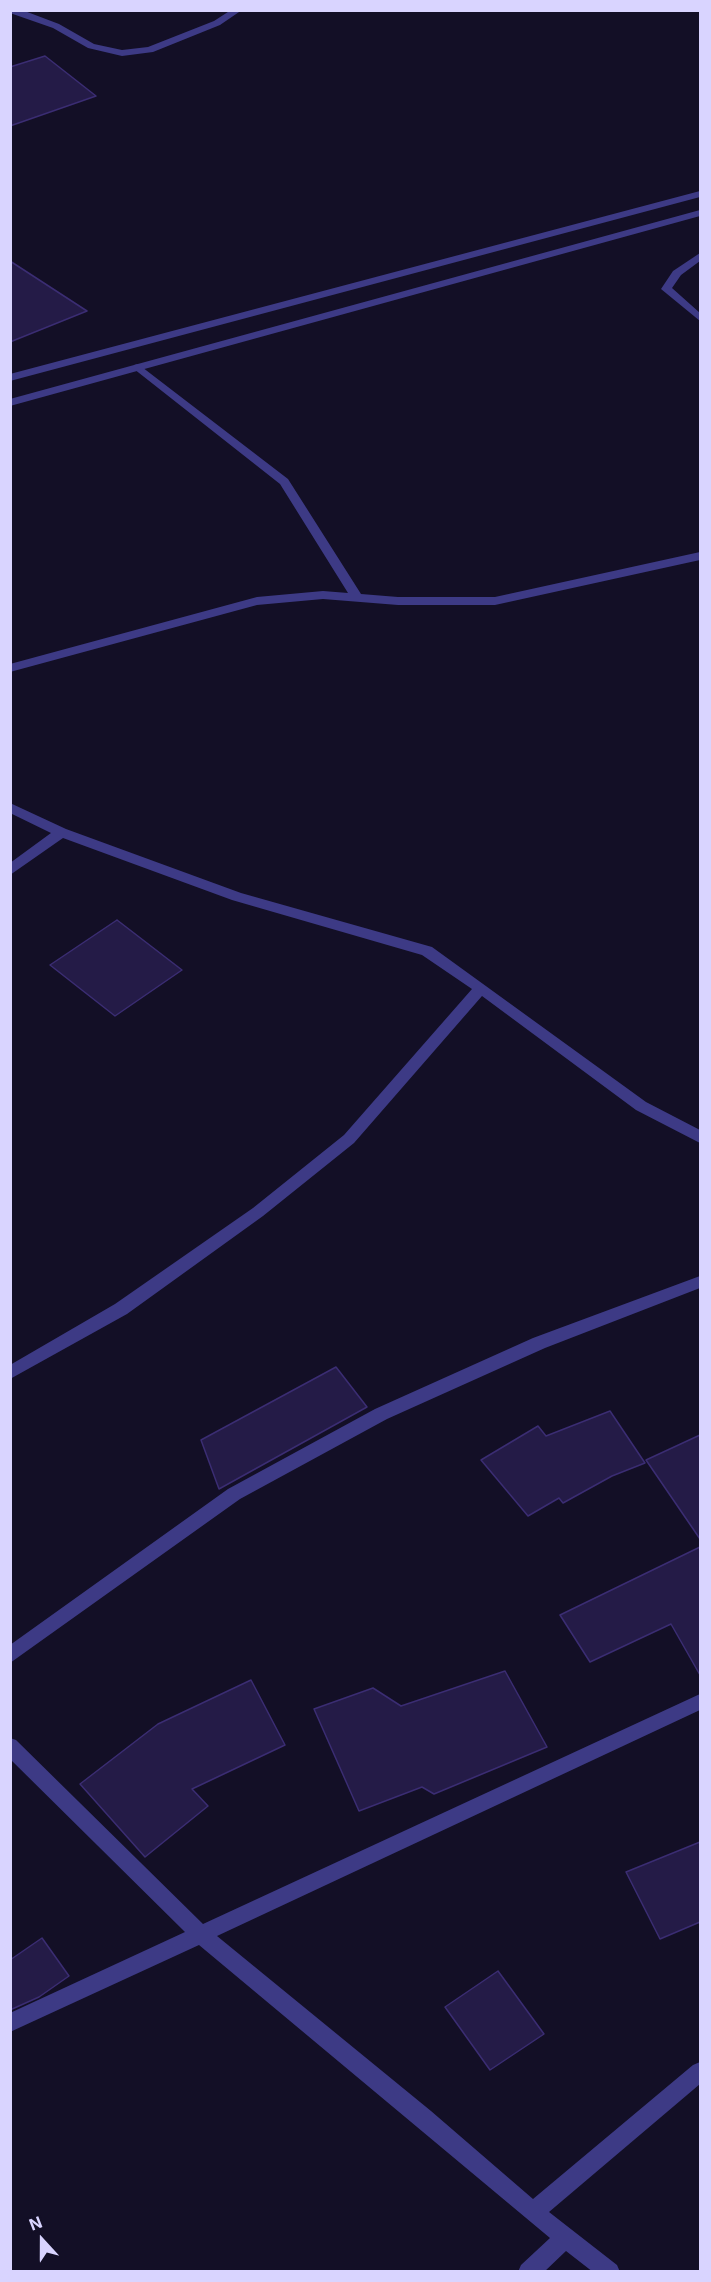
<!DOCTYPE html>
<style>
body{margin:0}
#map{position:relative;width:711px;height:2282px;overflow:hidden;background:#130f26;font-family:Inter,sans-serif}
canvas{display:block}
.frame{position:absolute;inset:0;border:12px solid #d9d4ff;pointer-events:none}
.north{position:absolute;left:12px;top:2210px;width:60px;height:60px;-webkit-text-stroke:4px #130f26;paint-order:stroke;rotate:339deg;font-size:16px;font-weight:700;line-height:24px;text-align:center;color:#d9d4ff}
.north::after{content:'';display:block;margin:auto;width:21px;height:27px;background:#d9d4ff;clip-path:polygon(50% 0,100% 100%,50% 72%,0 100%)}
</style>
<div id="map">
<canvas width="711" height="2282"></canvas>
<div class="frame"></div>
<div class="north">N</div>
</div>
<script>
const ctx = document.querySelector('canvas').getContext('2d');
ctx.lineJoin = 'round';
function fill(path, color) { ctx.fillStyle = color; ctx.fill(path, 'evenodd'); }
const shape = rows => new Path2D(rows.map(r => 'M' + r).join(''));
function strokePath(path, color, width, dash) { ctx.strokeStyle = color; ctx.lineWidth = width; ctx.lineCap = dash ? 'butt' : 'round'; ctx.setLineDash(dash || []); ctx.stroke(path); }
const building = shape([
 [45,56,96,96,10,126,10,67,45,56],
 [10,261,87,311,10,342,10,261],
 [117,920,182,970,115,1016,50,965,117,920],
 [336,1367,367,1407,219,1489,201,1440,336,1367],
 [610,1411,645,1463,612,1476,563,1503,559,1498,528,1516,481,1460,538,1426,546,1436,610,1411],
 [700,1435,700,1539,646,1460,700,1435],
 [700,1547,700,1675,671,1624,590,1662,560,1615,700,1547],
 [505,1671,547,1747,434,1794,422,1787,359,1811,314,1709,373,1688,401,1706,505,1671],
 [251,1680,285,1745,192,1789,208,1806,145,1857,80,1784,158,1724,251,1680],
 [700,1842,700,1922,660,1939,626,1872,700,1842],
 [42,1938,69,1976,39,1997,10,2010,10,1960,42,1938],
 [498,1971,544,2034,490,2070,445,2007,498,1971]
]);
fill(building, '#241b47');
strokePath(building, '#3b2d73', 1.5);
fill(shape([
 [10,10,22,10,59,24,94,44,122,50,148,47,214,21,231,10,242,10,220,25,153,52,122,56,88,48,53,28,10,13,10,10],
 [700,253,700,261,681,275,672,288,700,313,700,321,661,289,673,271,700,253],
 [138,364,288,479,361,594,398,597,495,597,700,552,700,560,495,605,398,605,323,599,257,605,10,672,10,664,257,597,323,591,348,593,280,484,134,369,134,365,138,364],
 [10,803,66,829,241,893,432,947,646,1102,700,1130,700,1143,636,1110,482,996,354,1143,263,1216,127,1314,10,1379,10,1365,115,1304,253,1208,344,1135,472,989,422,955,232,900,63,838,10,875,10,863,51,833,10,813,10,803],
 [700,1276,700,1288,545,1348,387,1419,240,1499,10,1663,10,1645,228,1489,375,1409,533,1338,700,1276],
 [700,1694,700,1710,217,1936,431,2111,533,2199,693,2065,700,2062,700,2084,549,2212,617,2265,620,2272,593,2272,566,2251,544,2272,518,2272,521,2265,550,2238,199,1945,10,2032,10,2013,185,1932,10,1759,10,1738,16,1740,203,1924,700,1694]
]), '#3d3a85');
fill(shape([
 [700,191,700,197,10,381,10,374,700,191],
 [700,210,700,216,10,406,10,399,700,210]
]), '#3d3a85');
</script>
